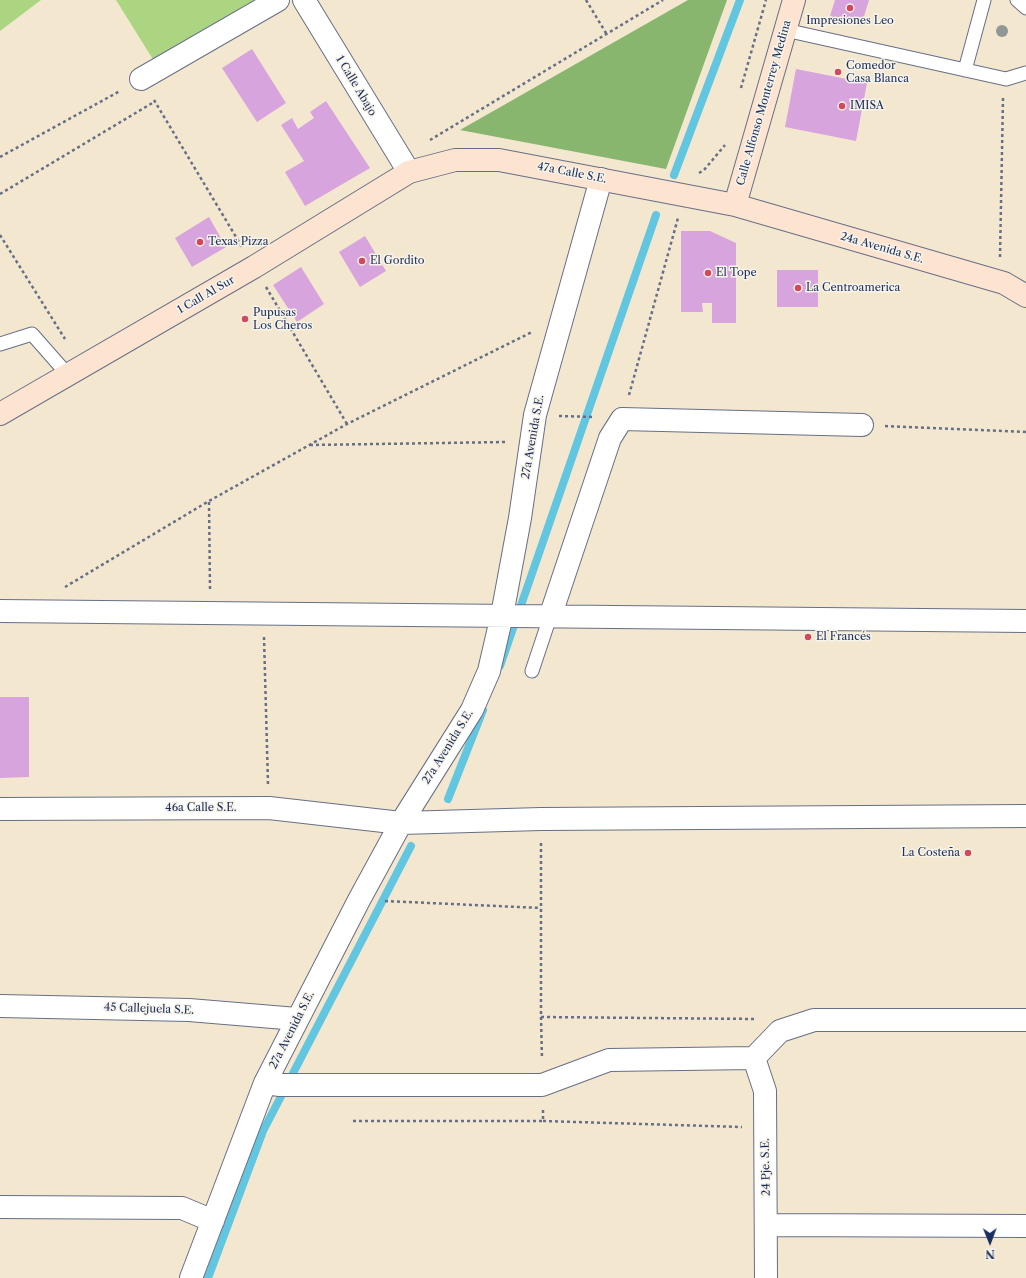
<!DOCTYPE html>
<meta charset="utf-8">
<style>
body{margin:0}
#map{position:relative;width:1026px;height:1278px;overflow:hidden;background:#f3e7d0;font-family:"Libre Caslon Text",serif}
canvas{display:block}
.north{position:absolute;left:970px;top:1222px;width:40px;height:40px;-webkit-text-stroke:3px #f7f3e8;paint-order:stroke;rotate:179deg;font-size:11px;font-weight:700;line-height:16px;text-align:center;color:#1b2f5e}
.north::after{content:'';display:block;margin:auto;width:14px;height:18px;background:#1b2f5e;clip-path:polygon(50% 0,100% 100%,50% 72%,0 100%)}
</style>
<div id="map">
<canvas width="1026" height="1278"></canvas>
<div class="north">N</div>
</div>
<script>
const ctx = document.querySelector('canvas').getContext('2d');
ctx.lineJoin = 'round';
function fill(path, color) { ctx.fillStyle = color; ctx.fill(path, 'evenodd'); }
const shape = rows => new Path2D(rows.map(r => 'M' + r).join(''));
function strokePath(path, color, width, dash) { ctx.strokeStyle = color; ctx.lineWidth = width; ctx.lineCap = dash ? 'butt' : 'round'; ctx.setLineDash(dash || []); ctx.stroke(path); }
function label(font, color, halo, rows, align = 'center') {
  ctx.font = font + ' "Libre Caslon Text",serif'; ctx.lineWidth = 3; ctx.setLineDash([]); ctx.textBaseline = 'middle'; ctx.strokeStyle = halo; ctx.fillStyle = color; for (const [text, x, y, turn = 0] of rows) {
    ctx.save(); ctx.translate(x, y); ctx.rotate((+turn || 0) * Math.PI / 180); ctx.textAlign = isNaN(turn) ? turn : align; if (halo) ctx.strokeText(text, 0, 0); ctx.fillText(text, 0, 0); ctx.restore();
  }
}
fill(shape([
 [0,0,41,0,0,31],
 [116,0,278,0,159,69]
]), '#abd580');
fill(shape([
 [688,0,727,0,666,169,460,130]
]), '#88b66e');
strokePath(shape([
 [674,175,740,0],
 [500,666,656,215],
 [448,799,483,710],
 [208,1278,263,1131,411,846]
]), '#63c6e0', 8);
fill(shape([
 [835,0,869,0,861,26,830,16],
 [252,49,286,103,257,122,222,68],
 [796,69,867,83,856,141,785,127],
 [326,101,370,168,305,206,285,172,304,161,281,125,292,118,298,129,314,118,310,112],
 [209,217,226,247,192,267,175,238],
 [681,231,710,231,736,243,736,323,712,323,712,303,702,303,703,312,681,312],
 [365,236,386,271,360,287,339,252],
 [301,267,324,304,297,322,273,285],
 [777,270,818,270,818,307,777,307],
 [0,697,29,697,29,777,0,778]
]), '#d8a4dd');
const lane = shape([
 [1017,0,1026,8],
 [785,30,1006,79,1026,73],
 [965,70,984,0],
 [0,344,32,334,68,375],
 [532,671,550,617]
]);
const street = shape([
 [304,0,409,172],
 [141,79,278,0],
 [0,611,1026,621],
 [550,617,610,438,622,419,862,425],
 [0,809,269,808,401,823,541,819,1026,816],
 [0,1006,189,1010,297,1019],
 [754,1058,765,1091,766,1278],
 [265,1083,280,1085,542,1085,609,1060,754,1058,780,1031,814,1020,1026,1020],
 [0,1207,182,1208,213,1221],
 [767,1225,1026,1226],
 [191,1278,265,1083,359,900,401,823,472,710,489,671,502,615,520,518,535,415,601,179]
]);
const secondary = shape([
 [735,205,794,0],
 [0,414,254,267,409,172,455,160,499,160,735,205,1004,283,1026,296]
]);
strokePath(lane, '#676f86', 15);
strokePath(street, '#676f86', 24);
strokePath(secondary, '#676f86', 24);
strokePath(shape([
 [586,0,606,33],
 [741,88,766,0],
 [154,100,242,247],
 [430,140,663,0],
 [0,157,120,91],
 [699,173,704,170,725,145],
 [0,194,154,102],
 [0,235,65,339],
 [1000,257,1003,98],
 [266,287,347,424],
 [629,395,678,218],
 [559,416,594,417],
 [885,426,1026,432],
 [310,445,507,442],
 [209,502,210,589],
 [65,587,209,501,347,424,532,332],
 [264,637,268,784],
 [541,843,541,1017,757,1019],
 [385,901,541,908],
 [541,1017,542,1059],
 [353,1121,543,1121,543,1108],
 [543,1121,742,1127]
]), '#676f86', 2.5, [3, 3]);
strokePath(lane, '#fff', 13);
strokePath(street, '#fff', 22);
strokePath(secondary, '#fde4d1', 22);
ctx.fillStyle = '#909896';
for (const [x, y] of [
 [1002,31]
]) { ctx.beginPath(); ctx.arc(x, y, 6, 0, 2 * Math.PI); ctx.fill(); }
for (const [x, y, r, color] of [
 [850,8,4,"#d1495b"],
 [838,72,4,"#d1495b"],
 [842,106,4,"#d1495b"],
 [200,242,4,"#d1495b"],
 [362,261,4,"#d1495b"],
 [708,273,4,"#d1495b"],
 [798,288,4,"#d1495b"],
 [245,319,4,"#d1495b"],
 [808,637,4,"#d1495b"],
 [968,853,4,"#d1495b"]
]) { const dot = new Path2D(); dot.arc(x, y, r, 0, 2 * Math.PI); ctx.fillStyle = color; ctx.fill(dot); strokePath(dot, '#f7f3e8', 1.5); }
label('11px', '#1b2f5e', '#f7f3e8', [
 ["Impresiones Leo",850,21,"center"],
 ["Comedor",846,66],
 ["Casa Blanca",846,79],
 ["IMISA",850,106],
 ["Texas Pizza",208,242],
 ["El Gordito",370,261],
 ["El Tope",716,273],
 ["La Centroamerica",806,288],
 ["Pupusas",253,313],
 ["Los Cheros",253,326],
 ["El Francés",816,637],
 ["La Costeña",960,853,"right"]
], 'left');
label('11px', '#1b2f5e', '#f7f3e8', [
 ["1 Calle Abajo",356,86,59],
 ["Calle Alfonso Monterrey Medina",764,103,-74],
 ["47a Calle S.E.",572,173,11],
 ["24a Avenida S.E.",882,248,16],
 ["1 Call Al Sur",206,295,-30],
 ["27a Avenida S.E.",533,437,-80],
 ["27a Avenida S.E.",448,747,-58],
 ["46a Calle S.E.",201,808],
 ["45 Callejuela S.E.",149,1009,2],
 ["27a Avenida S.E.",292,1030,-63],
 ["24 Pje. S.E.",766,1167,-91]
]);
</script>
